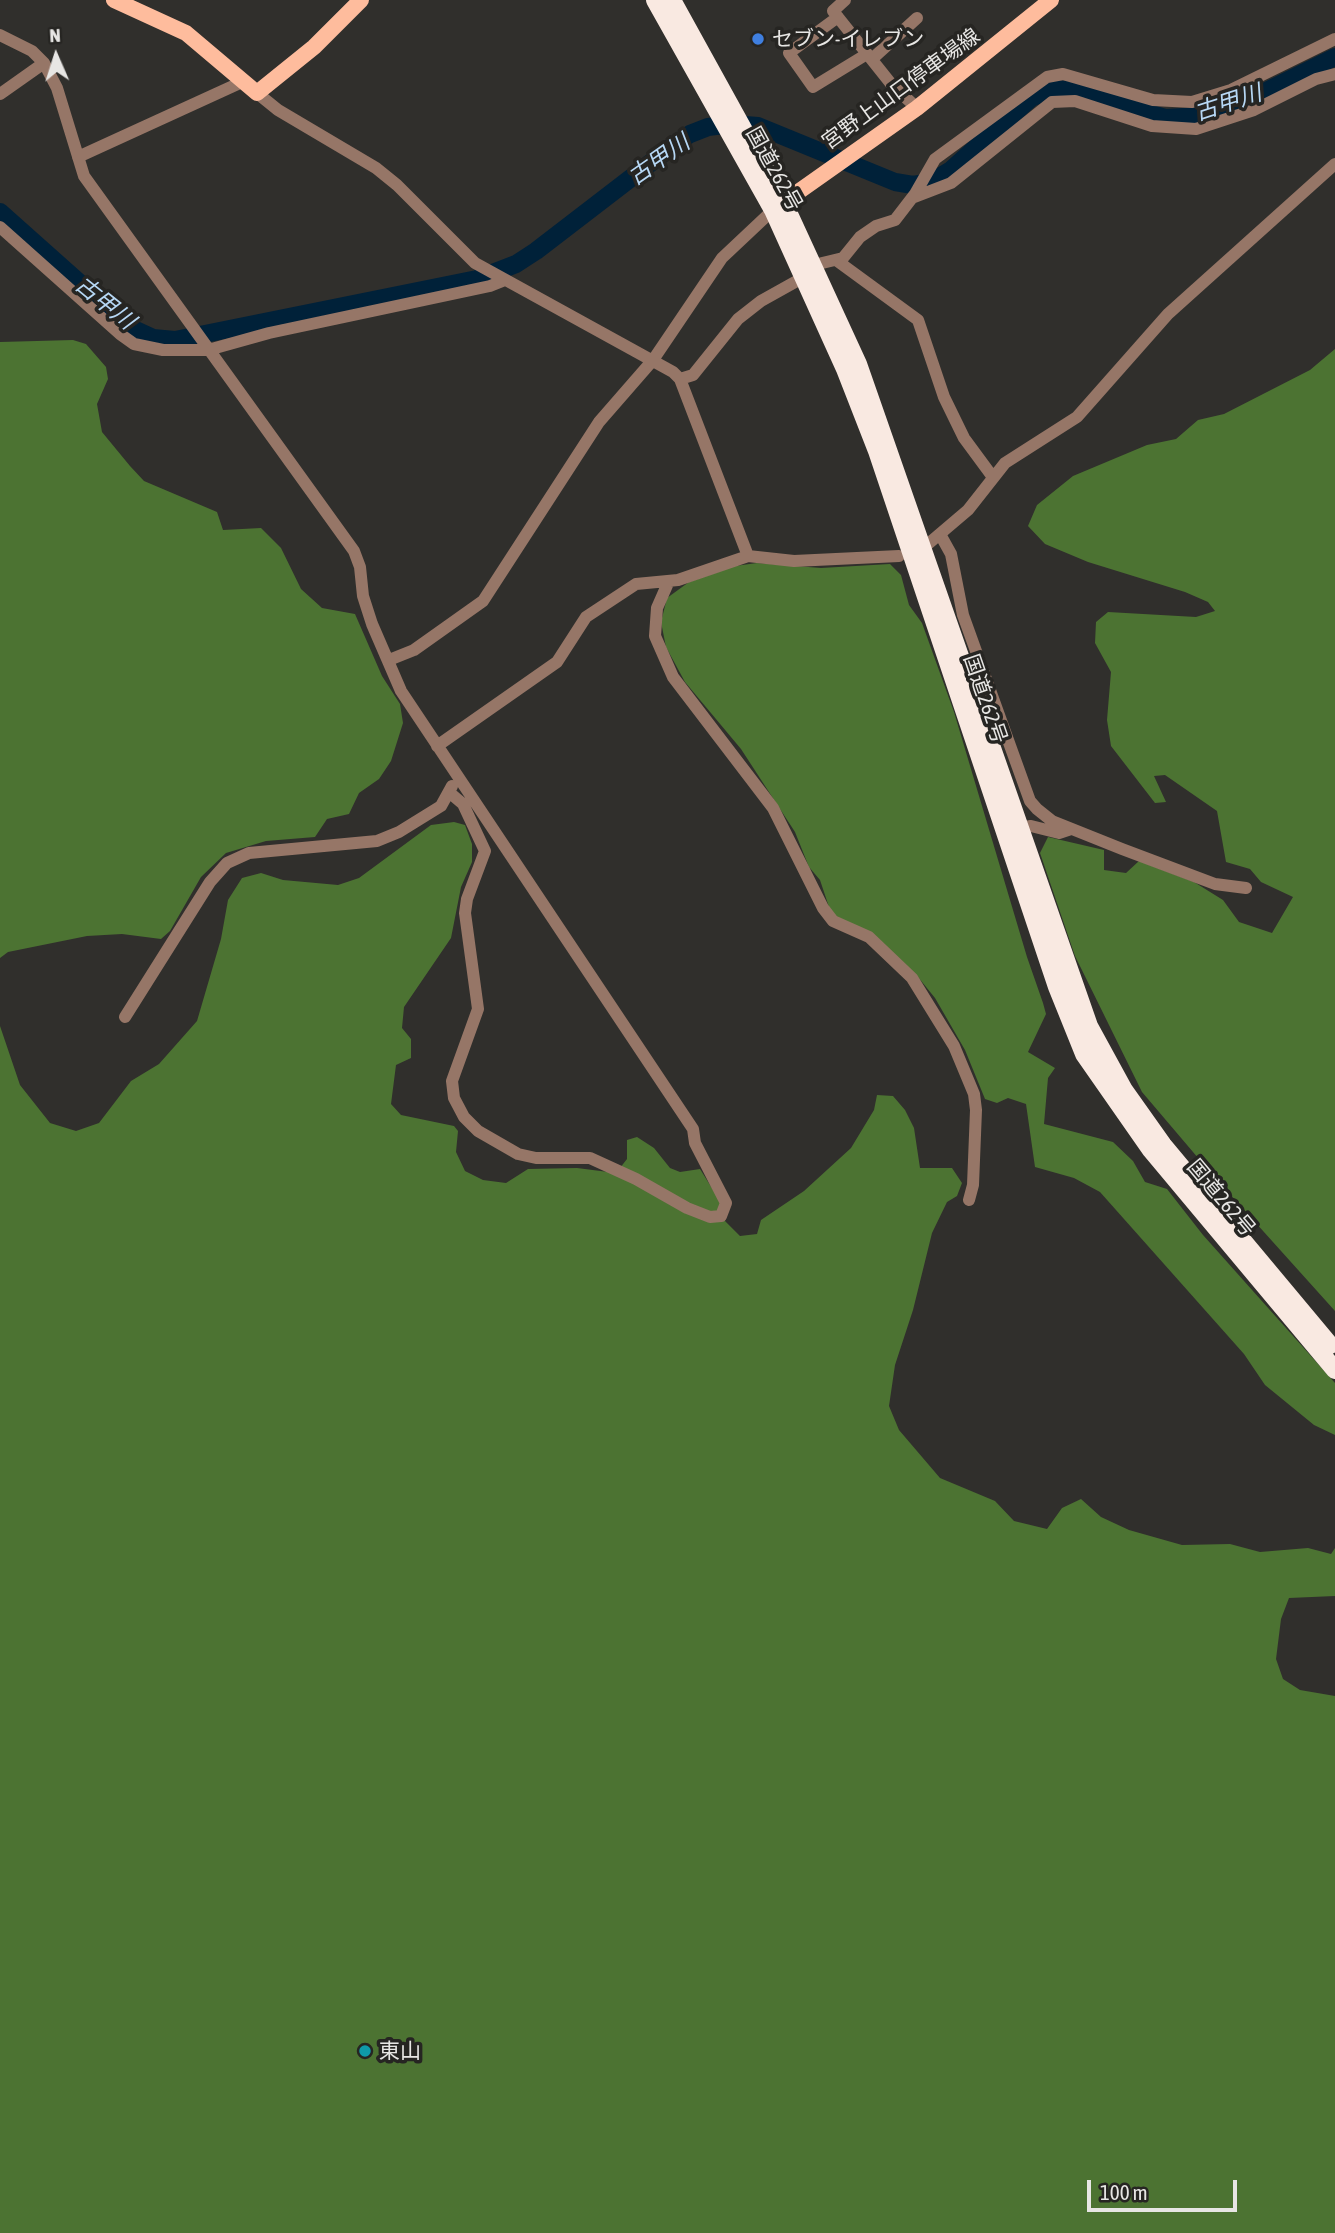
<!DOCTYPE html>
<meta charset="utf-8">
<style>
body{margin:0}
#map{position:relative;width:1335px;height:2233px;overflow:hidden;background:#302f2c;font-family:"Asap Condensed",sans-serif}
canvas{display:block}
.north{position:absolute;left:21px;top:21px;width:70px;height:70px;-webkit-text-stroke:5px #262522;paint-order:stroke;rotate:357deg;font-size:19px;font-weight:700;line-height:28px;text-align:center;color:#e7e6e4}
.north::after{content:'';display:block;margin:auto;width:24px;height:32px;background:#e7e6e4;clip-path:polygon(50% 0,100% 100%,50% 72%,0 100%)}
.scale{position:absolute;left:1087px;top:2180px;width:150px;height:32px;box-sizing:border-box;border:4px solid #e7e6e4;border-top:0;padding-left:9px;font-size:21px;line-height:24px;white-space:nowrap;color:#e7e6e4;-webkit-text-stroke:5px #262522;paint-order:stroke}
</style>
<div id="map">
<canvas width="1335" height="2233"></canvas>
<div class="north">N</div>
<div class="scale">100 m</div>
</div>
<script>
const ctx = document.querySelector('canvas').getContext('2d');
ctx.lineJoin = 'round';
function fill(path, color) { ctx.fillStyle = color; ctx.fill(path, 'evenodd'); }
const shape = rows => new Path2D(rows.map(r => 'M' + r).join(''));
function strokePath(path, color, width, dash) { ctx.strokeStyle = color; ctx.lineWidth = width; ctx.lineCap = dash ? 'butt' : 'round'; ctx.setLineDash(dash || []); ctx.stroke(path); }
function label(font, color, halo, rows, align = 'center') {
  ctx.font = font + ' "Asap Condensed","Noto Sans JP",sans-serif'; ctx.lineWidth = 7; ctx.setLineDash([]); ctx.textBaseline = 'middle'; ctx.strokeStyle = halo; ctx.fillStyle = color; for (const [text, x, y, turn = 0] of rows) {
    ctx.save(); ctx.translate(x, y); ctx.rotate((+turn || 0) * Math.PI / 180); ctx.textAlign = isNaN(turn) ? turn : align; if (halo) ctx.strokeText(text, 0, 0); ctx.fillText(text, 0, 0); ctx.restore();
  }
}
fill(shape([
 [73,340,86,344,106,367,108,379,97,404,102,432,130,466,144,481,217,512,223,530,261,528,281,548,301,589,322,608,355,614,382,676,400,704,403,723,391,761,379,779,359,793,349,814,327,819,315,837,266,841,226,853,201,877,170,931,161,939,122,934,87,936,8,952,0,958,0,342],
 [1335,349,1335,1311,1210,1172,1142,1092,1075,956,1040,853,1048,837,1104,850,1104,870,1126,873,1139,861,1194,882,1223,900,1239,922,1272,933,1293,897,1261,882,1250,869,1226,862,1217,811,1165,775,1154,776,1166,802,1155,803,1111,746,1107,720,1111,672,1095,643,1096,622,1108,612,1196,617,1215,611,1208,602,1185,592,1088,562,1045,544,1028,526,1037,505,1073,476,1147,445,1176,439,1198,420,1224,414,1310,370],
 [757,563,821,568,890,564,901,575,909,605,922,623,954,712,1027,957,1043,1003,1046,1014,1028,1052,1055,1068,1048,1078,1044,1124,1113,1142,1133,1161,1145,1182,1167,1189,1203,1235,1335,1383,1335,1435,1314,1425,1265,1385,1244,1354,1100,1192,1074,1178,1035,1167,1026,1104,1008,1098,997,1103,985,1099,965,1050,935,998,918,977,841,922,830,910,820,880,809,867,795,832,741,749,685,682,666,647,661,622,667,598,689,582,735,566],
 [454,822,465,825,472,844,472,862,461,887,451,938,404,1007,402,1028,411,1039,411,1058,396,1065,391,1104,401,1115,454,1126,458,1131,456,1152,465,1171,483,1180,506,1183,528,1169,577,1168,616,1173,627,1159,627,1140,637,1137,654,1148,670,1168,680,1172,700,1169,720,1201,725,1221,740,1236,757,1234,761,1220,804,1191,851,1148,874,1110,877,1095,893,1096,905,1110,914,1128,920,1168,952,1168,962,1183,957,1196,947,1202,932,1233,913,1310,895,1365,889,1406,899,1430,940,1478,995,1501,1014,1521,1047,1529,1062,1508,1081,1499,1101,1517,1129,1530,1182,1545,1230,1544,1260,1552,1308,1548,1331,1554,1335,1548,1335,1596,1289,1598,1281,1619,1276,1659,1283,1679,1300,1690,1335,1696,1335,2233,0,2233,0,1026,20,1085,50,1123,76,1131,99,1123,131,1081,159,1064,197,1021,221,939,228,900,242,878,261,873,283,880,338,885,359,878,431,825]
]), '#4c7332');
strokePath(shape([
 [0,212,129,327,153,338,175,340,477,279,516,264,536,251,670,148,690,134,708,127,732,124,758,126,895,182,913,185,931,182,951,170,1031,98,1051,89,1071,90,1165,118,1201,116,1240,104,1335,57]
]), '#002139', 18);
strokePath(shape([
 [845,0,833,11,892,85,917,108],
 [838,17,789,53,813,87,867,54],
 [0,35,32,51,44,63,57,88,84,176,354,551,360,567,363,596,372,624,401,691,693,1129,695,1143,726,1203,721,1216,710,1217,687,1208,636,1179,590,1158,536,1158,518,1154,478,1131,464,1117,454,1098,452,1081,478,1009,465,913,467,899,485,851,463,804,450,793],
 [872,59,917,18],
 [257,93,278,110,376,168,397,185,475,263,673,372,680,379,748,556],
 [0,94,44,63],
 [78,157,242,82],
 [912,198,951,183,1052,102,1075,101,1152,126,1196,129,1254,110,1316,79,1335,74],
 [0,227,120,334,134,344,163,350,208,350,269,333,490,286,505,280],
 [836,260,918,320,944,397,964,438,992,476],
 [814,265,843,258,860,237,876,226,895,220,915,194,935,159,1047,77,1063,74,1153,100,1192,102,1231,90,1335,39],
 [680,379,693,375,738,319,761,301,804,277],
 [941,536,951,554,963,615,1030,801,1037,809,1052,821,1122,849,1215,884,1246,888],
 [928,544,968,510,1005,463,1077,417,1168,314,1335,164],
 [668,583,657,608,655,636,673,677,773,808,823,908,833,921,869,937,912,978,954,1046,974,1094,976,1110,973,1185,969,1200],
 [389,660,414,650,483,601,599,422,653,360,722,258,773,210],
 [437,746,557,662,586,617,636,584,678,580,748,556,794,561,899,556],
 [1015,829,1031,826,1059,833,1071,829],
 [125,1017,210,882,227,863,249,853,377,841,399,832,441,806,452,786]
]), '#967667', 12);
strokePath(shape([
 [114,0,186,33,257,93,314,47,361,0],
 [774,209,917,108,1051,0]
]), '#febc9d', 16);
strokePath(shape([
 [655,0,773,210,845,369,877,451,1057,987,1084,1054,1151,1150,1335,1370],
 [672,0,783,201,858,364,1089,1026,1124,1090,1163,1145,1330,1345]
]), '#f9e9e1', 18);
for (const [x, y, r, color] of [
 [758,39,7,"#3f7fe0"],
 [365,2051,7,"#0f9aa8"]
]) { const dot = new Path2D(); dot.arc(x, y, r, 0, 2 * Math.PI); ctx.fillStyle = color; ctx.fill(dot); strokePath(dot, '#262522', 2.5); }
label('21px', '#e7e6e4', '#262522', [
 ["セブン-イレブン",772,39],
 ["東山",379,2051]
], 'left');
label('21px', '#e7e6e4', '#262522', [
 ["宮野上山口停車場線",901,89,-36],
 ["国道262号",774,169,61],
 ["国道262号",985,699,71],
 ["国道262号",1221,1198,50]
]);
label('italic 23px', '#b7d8f5', '#262522', [
 ["古甲川",1228,103,-18],
 ["古甲川",659,160,-35],
 ["古甲川",105,303,39]
]);
</script>
